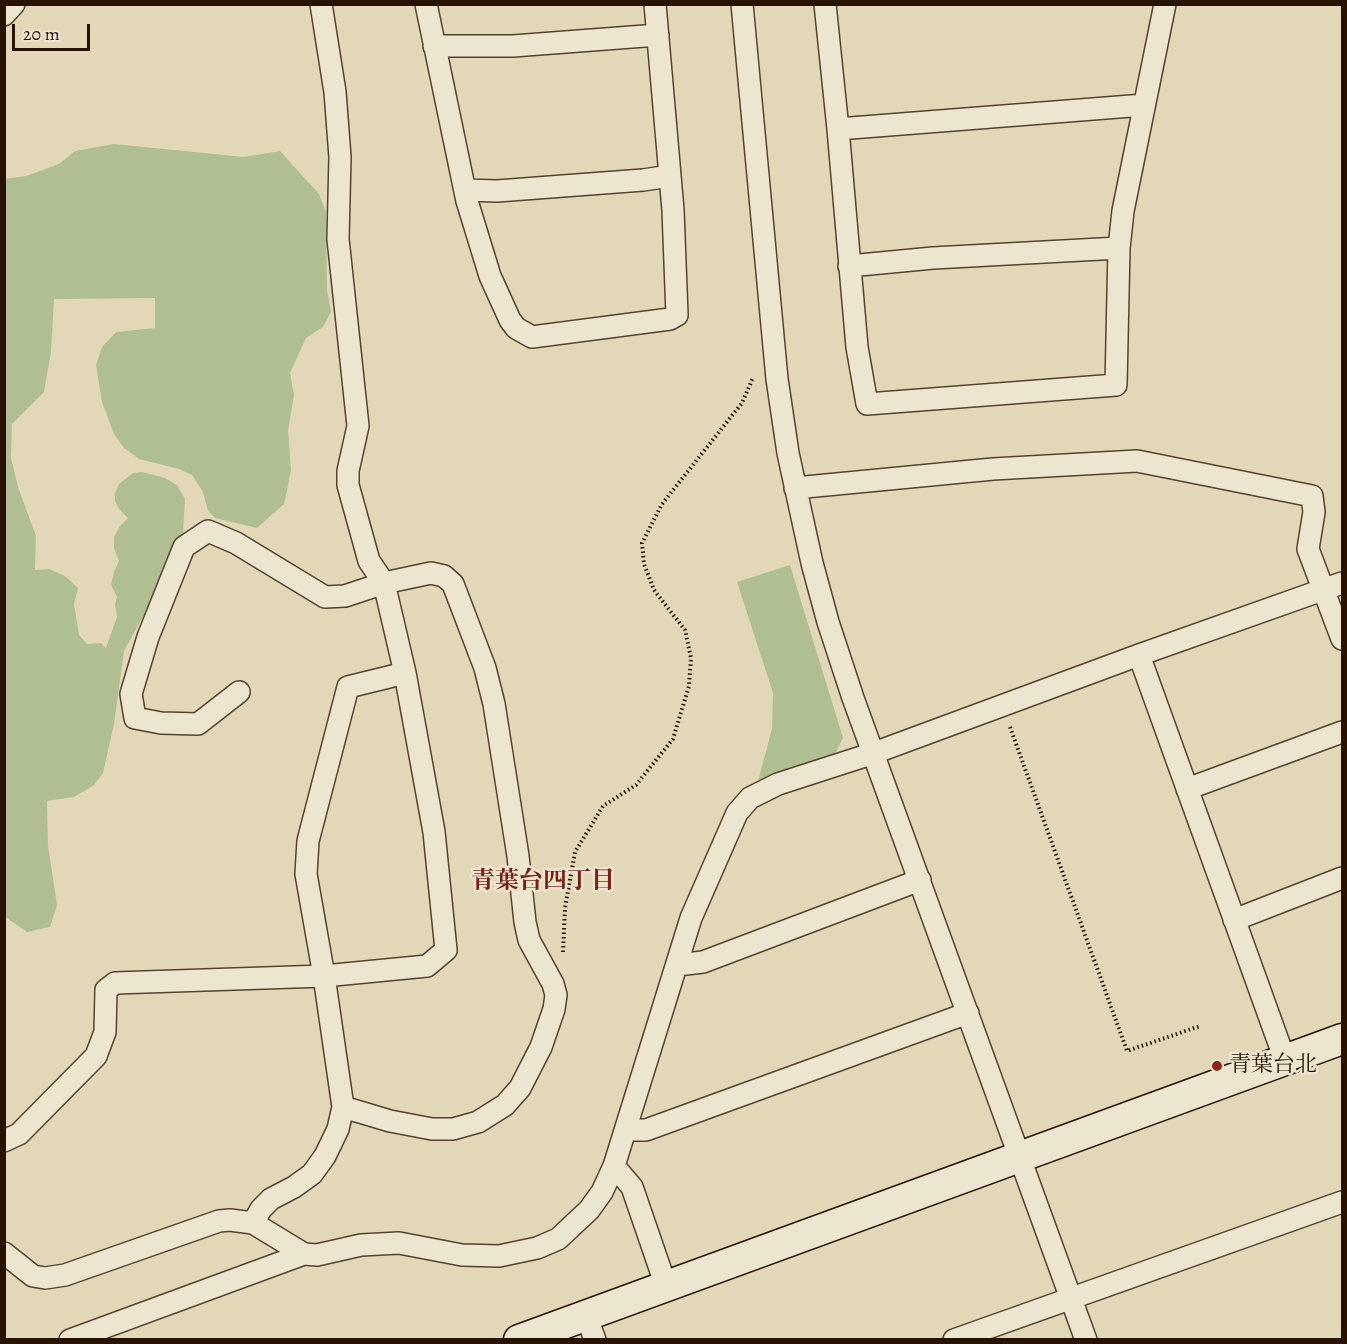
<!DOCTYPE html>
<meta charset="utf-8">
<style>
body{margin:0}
#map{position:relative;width:1347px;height:1344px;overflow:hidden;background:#e2d8b8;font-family:Alegreya,serif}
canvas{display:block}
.frame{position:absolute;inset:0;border:6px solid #271100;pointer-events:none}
.scale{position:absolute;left:12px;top:24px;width:78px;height:27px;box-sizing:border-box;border:3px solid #271100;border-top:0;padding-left:8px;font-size:18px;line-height:21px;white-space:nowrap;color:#271100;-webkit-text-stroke:4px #ece6d1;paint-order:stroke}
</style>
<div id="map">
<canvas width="1347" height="1344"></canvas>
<div class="frame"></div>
<div class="scale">20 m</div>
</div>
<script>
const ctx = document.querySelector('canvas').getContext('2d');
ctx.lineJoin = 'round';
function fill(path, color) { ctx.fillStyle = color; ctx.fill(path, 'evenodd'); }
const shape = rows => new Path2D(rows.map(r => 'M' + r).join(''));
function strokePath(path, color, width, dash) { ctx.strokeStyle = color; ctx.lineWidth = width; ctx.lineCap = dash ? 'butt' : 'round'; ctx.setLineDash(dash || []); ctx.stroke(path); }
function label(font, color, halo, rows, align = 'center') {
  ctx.font = font + ' Alegreya,"Noto Serif JP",serif'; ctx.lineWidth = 5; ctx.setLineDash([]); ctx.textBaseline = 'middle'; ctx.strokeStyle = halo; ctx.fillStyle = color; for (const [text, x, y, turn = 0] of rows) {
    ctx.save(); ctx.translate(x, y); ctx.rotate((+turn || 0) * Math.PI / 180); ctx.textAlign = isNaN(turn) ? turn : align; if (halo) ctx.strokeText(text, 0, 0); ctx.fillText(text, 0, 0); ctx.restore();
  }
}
fill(shape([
 [114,144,244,157,280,151,319,194,326,212,327,290,331,312,323,327,306,338,290,373,294,395,288,431,291,470,287,491,284,504,257,528,215,518,208,511,203,492,192,475,179,469,139,459,124,448,114,434,102,402,96,365,102,347,116,332,155,328,155,298,54,299,51,352,44,392,12,424,11,458,18,487,36,536,35,570,49,569,65,576,78,588,74,604,79,635,87,644,101,643,106,648,117,617,115,605,117,597,111,585,114,572,119,561,114,548,114,537,120,526,128,518,119,509,115,501,115,493,119,484,133,473,142,472,165,478,177,485,185,499,183,534,165,576,124,651,114,724,103,773,94,785,74,797,47,801,48,845,57,905,50,927,27,932,4,916,4,179,26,176,59,164,75,151],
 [790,565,843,738,835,754,757,785,772,729,773,693,737,582]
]), '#b0bf91');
const street = shape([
 [321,4,335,92,340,157,338,239,358,426,348,471,348,485,369,561,384,583,405,673],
 [426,4,467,201,490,276,510,320,516,328,532,337,670,319,677,315,673,210,655,4],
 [742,4,777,379,788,453,812,563,828,622,853,698,1086,1340],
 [825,4,838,129,857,347,867,404,1116,385,1119,248,1123,211,1165,4],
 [4,15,14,4],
 [434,46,513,46,658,35],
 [838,129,1144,105],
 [465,190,497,191,643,180,670,176],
 [849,266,933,258,1119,248],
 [795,488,993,469,1137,461,1312,496,1314,512,1308,549,1342,639],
 [1139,655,1285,1060],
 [239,692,198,724,161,723,135,718,131,694,148,637,184,547,208,531,236,543,325,597,345,596,384,583,431,573,444,576,453,584,485,668,494,704,518,856,525,922,529,940,553,984,556,995,554,1009,541,1047,520,1088,505,1105,478,1122,453,1129,432,1129,390,1121,343,1107],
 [1187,789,1342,732],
 [1234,920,1342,878],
 [677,965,703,962,920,880],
 [626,1130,646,1130,968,1013],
 [4,1141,19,1134,96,1056,105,1032,106,990,115,983,324,976,427,966,446,950,434,832,405,673,348,687,308,841,306,874,324,976,343,1107,338,1129,325,1156,312,1174,294,1187,271,1199,261,1209,253,1223],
 [614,1166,632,1187,666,1286],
 [4,1253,33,1276,45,1278,65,1275,219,1221,230,1220,253,1223,304,1254,317,1255,361,1245,399,1243,462,1255,499,1256,537,1248,558,1239,589,1210,602,1192,614,1166,691,918,737,813,750,798,778,784,874,753,1139,655,1342,583],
 [586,1315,595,1340],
 [70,1340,304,1254],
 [954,1340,1342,1202]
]);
const secondary = shape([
 [519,1340,1342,1039]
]);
strokePath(street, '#56432e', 24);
strokePath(secondary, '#271100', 33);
strokePath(shape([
 [1010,727,1127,1051,1200,1026],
 [563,952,565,908,575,852,603,806,636,785,673,739,689,686,691,658,685,630,654,590,644,564,642,543,662,504,742,403,753,378]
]), '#271100', 4, [1.5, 3]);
strokePath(street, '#ece6d1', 21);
strokePath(secondary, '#ece6d1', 30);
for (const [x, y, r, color] of [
 [1217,1066,6,"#8f2418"]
]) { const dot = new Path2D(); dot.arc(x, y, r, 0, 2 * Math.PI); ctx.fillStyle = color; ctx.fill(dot); strokePath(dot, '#ece6d1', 2); }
label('22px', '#271100', '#ece6d1', [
 ["青葉台北",1229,1066]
], 'left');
label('bold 24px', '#7a1f14', '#ece6d1', [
 ["青葉台四丁目",543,882]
]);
</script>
